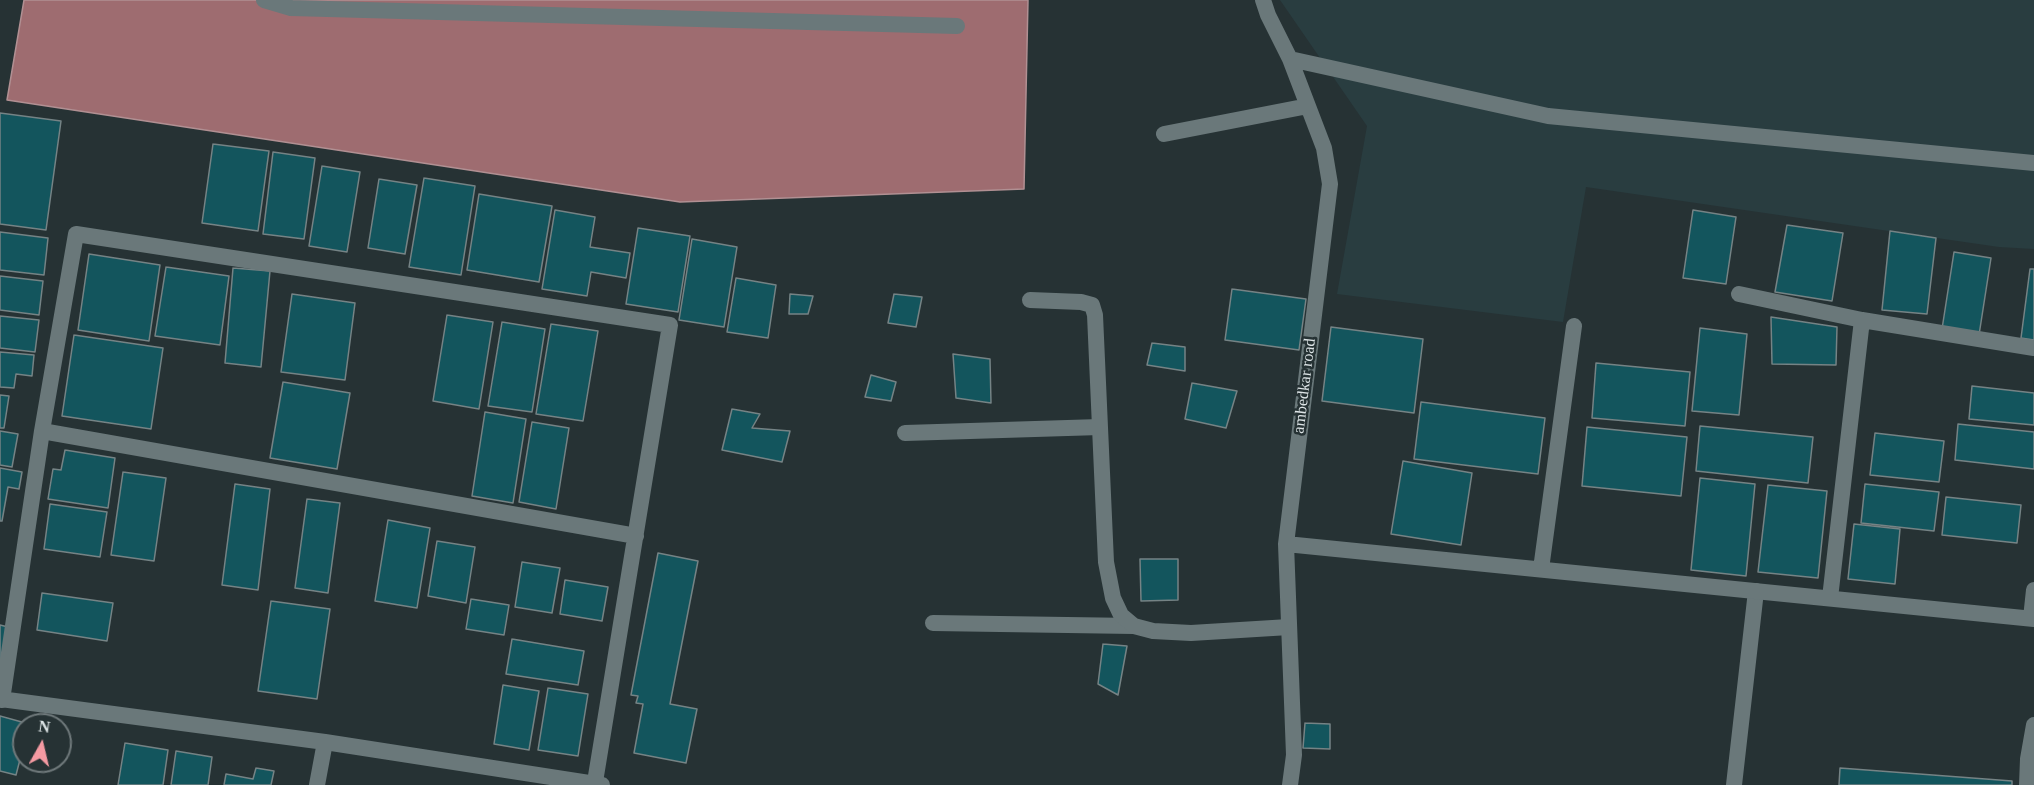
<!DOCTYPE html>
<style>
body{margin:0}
#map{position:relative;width:2034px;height:785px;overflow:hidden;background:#263234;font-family:"Times New Roman",serif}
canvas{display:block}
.north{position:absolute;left:12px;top:713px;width:60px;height:60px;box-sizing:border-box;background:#263234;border:2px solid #6f797b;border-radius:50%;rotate:8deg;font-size:16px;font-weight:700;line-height:24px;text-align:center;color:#dde4e6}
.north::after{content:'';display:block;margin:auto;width:21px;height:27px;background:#f49aa2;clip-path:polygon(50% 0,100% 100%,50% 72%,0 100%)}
</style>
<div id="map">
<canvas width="2034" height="785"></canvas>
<div class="north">N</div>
</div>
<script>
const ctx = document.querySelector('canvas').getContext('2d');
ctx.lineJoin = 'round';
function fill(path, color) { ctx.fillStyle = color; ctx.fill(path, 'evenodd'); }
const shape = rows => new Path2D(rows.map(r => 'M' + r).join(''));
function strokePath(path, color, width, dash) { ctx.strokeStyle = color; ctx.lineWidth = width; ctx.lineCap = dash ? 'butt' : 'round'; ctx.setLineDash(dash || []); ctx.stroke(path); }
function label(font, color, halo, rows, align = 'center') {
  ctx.font = font + ' "Times New Roman",serif'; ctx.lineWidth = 5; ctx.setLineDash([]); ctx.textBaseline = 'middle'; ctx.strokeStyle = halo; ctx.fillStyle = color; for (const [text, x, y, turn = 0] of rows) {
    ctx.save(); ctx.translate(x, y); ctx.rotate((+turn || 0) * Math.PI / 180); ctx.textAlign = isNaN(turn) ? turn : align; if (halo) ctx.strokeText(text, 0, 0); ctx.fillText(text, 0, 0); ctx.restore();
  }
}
fill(shape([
 [1280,0,2034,0,2034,249,1999,247,1586,187,1563,322,1337,294,1367,126]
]), '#293d40');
const water = shape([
 [24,0,1028,0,1024,189,680,202,7,100,24,0]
]);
fill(water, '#9e6c70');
strokePath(water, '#b19093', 1.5);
const building = shape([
 [0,113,61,121,46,230,0,224,0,113],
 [213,144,269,151,258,231,202,223,213,144],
 [273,152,315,158,304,239,263,234,273,152],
 [322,166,360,172,347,252,309,246,322,166],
 [424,178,475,186,461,275,409,267,424,178],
 [379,179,417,185,405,254,368,248,379,179],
 [479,194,552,206,539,282,467,270,479,194],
 [555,210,595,217,590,247,630,253,626,278,591,272,587,296,542,289,555,210],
 [1693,210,1736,217,1726,284,1683,278,1693,210],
 [1787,225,1843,233,1832,301,1775,292,1787,225],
 [638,228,690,236,678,312,626,304,638,228],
 [1890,231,1936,238,1927,314,1882,310,1890,231],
 [0,232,48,238,44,275,0,270,0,232],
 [692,239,737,247,724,327,679,320,692,239],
 [1954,252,1991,258,1979,335,1942,329,1954,252],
 [89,254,160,265,149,341,78,330,89,254],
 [166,267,229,276,220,345,155,336,166,267],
 [233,268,270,271,261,367,225,363,233,268],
 [2030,269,2034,269,2034,340,2021,338,2030,269],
 [0,276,43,281,39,315,0,310,0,276],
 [736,278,776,285,768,338,727,332,736,278],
 [1232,289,1306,299,1299,350,1225,340,1232,289],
 [292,294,355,303,345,380,281,372,292,294],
 [790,294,813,296,808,314,789,314,790,294],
 [894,294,922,297,916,327,888,323,894,294],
 [447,315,493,322,479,409,433,401,447,315],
 [0,316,39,320,35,352,0,348,0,316],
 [1771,317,1837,327,1836,365,1772,364,1771,317],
 [502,322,545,329,532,412,488,406,502,322],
 [551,324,598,331,583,421,536,414,551,324],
 [1331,327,1423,339,1414,413,1322,401,1331,327],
 [1700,328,1747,334,1739,415,1692,411,1700,328],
 [74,335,163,348,151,429,62,416,74,335],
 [1152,343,1185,347,1185,371,1147,365,1152,343],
 [0,352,34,355,32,376,16,374,14,388,0,387,0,352],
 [953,354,990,359,991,403,956,398,953,354],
 [1596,363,1690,372,1685,426,1592,418,1596,363],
 [871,375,896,382,891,401,865,397,871,375],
 [283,382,350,393,337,469,270,458,283,382],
 [1192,383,1237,391,1226,428,1185,419,1192,383],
 [1972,386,2034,393,2034,425,1969,419,1972,386],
 [0,395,9,396,4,428,0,428,0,395],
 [1421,402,1545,418,1538,474,1414,459,1421,402],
 [732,409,760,414,752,428,790,431,782,462,722,450,732,409],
 [485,412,526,419,513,503,472,496,485,412],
 [532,422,569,428,556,509,519,502,532,422],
 [1958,424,2034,432,2034,469,1955,460,1958,424],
 [1700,426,1813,437,1808,483,1696,471,1700,426],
 [1587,427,1687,437,1681,496,1582,486,1587,427],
 [0,431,18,434,12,467,0,465,0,431],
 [1875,433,1944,441,1939,482,1870,475,1875,433],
 [65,450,115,458,108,508,48,499,53,469,61,470,65,450],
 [1403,461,1472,473,1461,545,1391,534,1403,461],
 [0,468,22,472,19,489,8,487,2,521,0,521,0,468],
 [123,472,166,478,154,561,111,555,123,472],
 [1700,478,1755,484,1746,576,1691,570,1700,478],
 [235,484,270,489,258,590,222,585,235,484],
 [1865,484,1939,492,1934,531,1861,523,1865,484],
 [1768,485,1827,491,1818,578,1758,572,1768,485],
 [1946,497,2021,505,2017,543,1942,535,1946,497],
 [307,499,340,503,328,593,295,588,307,499],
 [50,504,107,512,100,557,44,549,50,504],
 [388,520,430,528,417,608,375,601,388,520],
 [1854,524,1900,529,1895,584,1848,579,1854,524],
 [437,541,475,547,466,603,428,596,437,541],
 [658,553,698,561,670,704,697,709,686,763,634,753,643,704,636,703,638,696,631,695,658,553],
 [1140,559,1178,559,1178,600,1141,601,1140,559],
 [522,562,560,568,552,613,515,607,522,562],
 [565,580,608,587,602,621,560,614,565,580],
 [42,593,113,603,107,641,37,630,42,593],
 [471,599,509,605,504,635,466,629,471,599],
 [271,601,330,609,317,699,258,691,271,601],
 [0,625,8,627,0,677,0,625],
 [512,639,584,651,578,685,506,674,512,639],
 [1103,644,1127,646,1118,695,1098,684,1103,644],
 [503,685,539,691,529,750,494,744,503,685],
 [548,688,588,694,578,756,538,750,548,688],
 [0,716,29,724,24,725,24,744,16,775,0,771,0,716],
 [1305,723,1330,724,1330,749,1303,748,1305,723],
 [125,743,168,750,163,785,118,785,125,743],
 [176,751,212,757,208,785,171,785,176,751],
 [256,768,274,771,271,785,224,785,226,774,253,779,256,768],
 [1840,768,2012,781,2012,785,1839,785,1840,768]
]);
fill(building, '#13555d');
strokePath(building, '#758385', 1.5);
strokePath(shape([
 [264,0,291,8,957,26],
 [933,623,1134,626],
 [1734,785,1756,591]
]), '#6a787a', 16);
strokePath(shape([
 [1263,0,1268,15,1290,59,1324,148,1330,184,1286,544,1294,755,1290,785],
 [1290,59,1548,116,2034,163],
 [1164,134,1308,106],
 [1739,294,1862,320,2034,348],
 [1030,300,1081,302,1092,305,1095,315,1106,562,1113,598,1121,615,1134,626,1153,631,1191,633,1289,627],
 [42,431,636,536],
 [905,433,1100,427],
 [1286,544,2034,619],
 [1541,569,1574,326],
 [1830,598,1862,320],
 [2031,618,2034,590],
 [0,699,325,742,602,785],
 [2,700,42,431,76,234,670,325,595,782],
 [317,785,325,742],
 [2027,785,2028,759,2034,725]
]), '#6a787a', 16);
label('16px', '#dde4e6', '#263234', [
 ["ambedkar road",1305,386,-83]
]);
</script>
